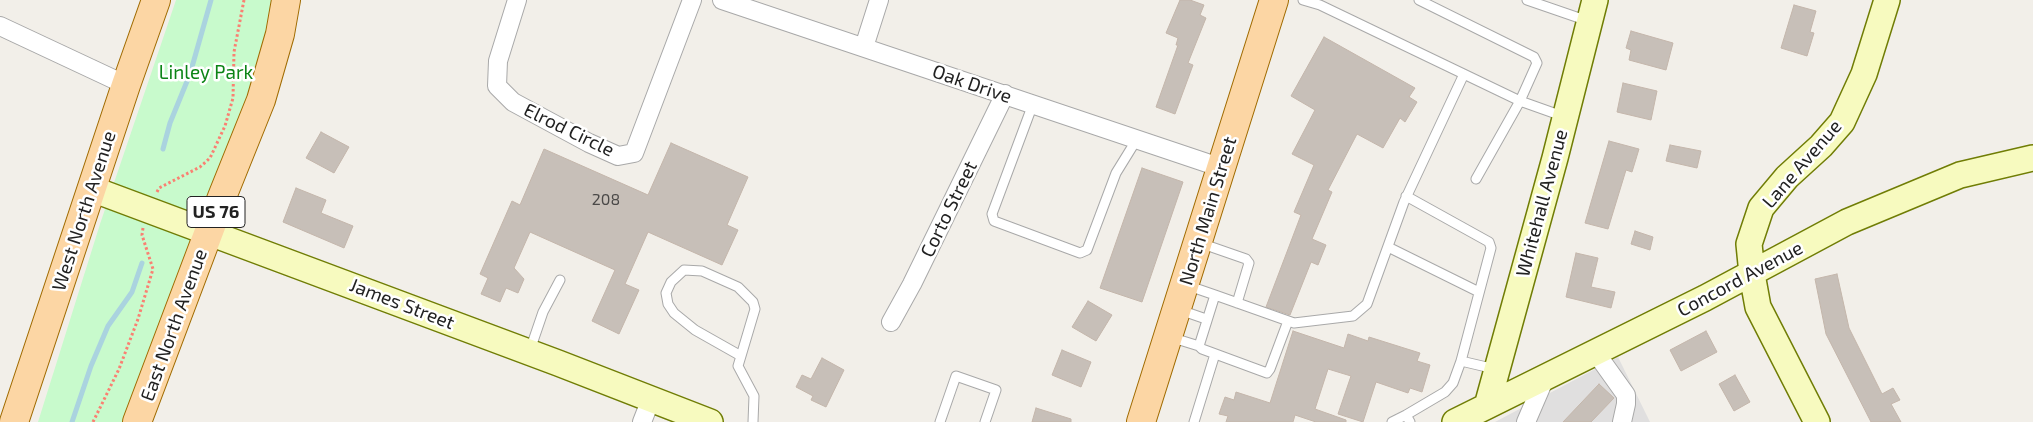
<!DOCTYPE html>
<style>
body{margin:0}
canvas{display:block;background:#f2efe9}
</style>
<canvas width="2033" height="422"></canvas>
<script>
const ctx = document.querySelector('canvas').getContext('2d');
ctx.lineJoin = 'round';
function fill(path, color) { ctx.fillStyle = color; ctx.fill(path, 'evenodd'); }
const shape = rows => new Path2D(rows.map(r => 'M' + r).join(''));
function strokePath(path, color, width, dash) { ctx.strokeStyle = color; ctx.lineWidth = width; ctx.lineCap = dash ? 'butt' : 'round'; ctx.setLineDash(dash || []); ctx.stroke(path); }
function label(font, color, halo, rows, align = 'center') {
  ctx.font = font + ' "Exo 2",sans-serif'; ctx.lineWidth = 5; ctx.setLineDash([]); ctx.textBaseline = 'middle'; ctx.strokeStyle = halo; ctx.fillStyle = color; for (const [text, x, y, turn = 0] of rows) {
    ctx.save(); ctx.translate(x, y); ctx.rotate((+turn || 0) * Math.PI / 180); ctx.textAlign = isNaN(turn) ? turn : align; if (halo) ctx.strokeText(text, 0, 0); ctx.fillText(text, 0, 0); ctx.restore();
  }
}
fill(shape([
 [1618,357,1650,422,1495,422]
]), '#e0dfdf');
fill(shape([
 [176,0,277,0,272,37,124,422,38,422,100,224]
]), '#c8facc');
strokePath(shape([
 [163,149,170,123,190,74,211,0],
 [72,422,91,366,108,326,132,292,142,263]
]), '#aad3df', 5);
const building = shape([
 [1180,0,1190,0,1204,5,1200,15,1206,18,1188,63,1193,65,1175,114,1156,107,1178,45,1176,45,1178,38,1166,33,1180,0],
 [1794,5,1816,11,1810,32,1814,33,1807,56,1781,48,1794,5],
 [1631,31,1673,43,1666,70,1629,60,1631,50,1626,48,1631,31],
 [1324,37,1415,88,1409,97,1417,102,1405,122,1400,118,1383,148,1357,134,1328,190,1332,192,1312,239,1326,245,1318,265,1311,262,1290,315,1266,307,1301,215,1294,212,1314,165,1292,154,1315,110,1291,96,1324,37],
 [1623,83,1657,91,1651,120,1617,112,1623,83],
 [321,132,349,147,334,173,306,158,321,132],
 [1609,141,1639,149,1632,172,1626,170,1608,229,1585,223,1609,141],
 [671,143,748,177,727,225,738,230,722,265,648,232,625,284,639,290,619,334,592,321,615,270,530,232,514,268,524,279,518,293,506,288,500,302,481,294,488,278,480,274,512,201,520,205,544,149,648,195,671,143],
 [1670,145,1701,151,1697,168,1666,161,1670,145],
 [1142,168,1183,182,1142,302,1100,288,1142,168],
 [296,188,326,200,321,213,353,226,344,248,283,222,296,188],
 [1635,231,1653,237,1650,250,1631,244,1635,231],
 [1576,253,1598,258,1591,287,1615,292,1611,308,1566,297,1576,253],
 [1837,274,1849,328,1882,394,1893,388,1900,400,1891,404,1901,422,1871,422,1826,334,1815,279,1837,274],
 [1088,301,1112,315,1096,341,1072,327,1088,301],
 [1293,331,1344,348,1348,334,1368,341,1369,337,1420,353,1417,361,1430,365,1422,392,1410,388,1408,393,1376,382,1363,422,1338,414,1351,376,1328,369,1315,409,1346,420,1346,422,1316,422,1295,415,1293,422,1226,422,1228,416,1219,414,1225,397,1234,400,1236,392,1270,403,1293,331],
 [1706,331,1717,352,1681,371,1670,350,1706,331],
 [1062,350,1091,362,1081,387,1052,375,1062,350],
 [822,358,844,370,826,407,811,400,813,396,796,387,802,375,811,379,822,358],
 [1735,375,1750,402,1734,411,1719,384,1735,375],
 [1599,384,1614,398,1591,422,1563,422,1599,384],
 [1036,408,1071,419,1071,422,1032,422,1036,408]
]);
fill(building, '#c7bfb8');
strokePath(building, '#c4b6ab', 1);
const lane = shape([
 [1303,0,1320,5,1520,101,1537,63,1534,57,1419,0],
 [1527,0,1588,21],
 [1033,104,992,214,994,221,1080,253,1087,250,1116,173,1137,139],
 [1476,179,1520,101,1565,117],
 [1406,196,1489,242,1491,248,1461,361],
 [1200,243,1246,259,1249,263,1237,303],
 [1388,247,1479,292],
 [1186,285,1215,295],
 [1180,310,1206,319],
 [1288,321,1270,369,1267,373,1202,349,1199,346,1215,295,1294,323,1353,316,1367,304,1404,202,1464,74],
 [1170,337,1199,346],
 [530,350,543,312,560,280],
 [741,356,695,330,674,313,668,304,666,293,671,282,684,270,702,271,738,287,753,302,755,309,741,356,738,366,754,396,753,422],
 [1406,415,1445,392,1453,383,1461,361,1495,369],
 [940,422,956,376,996,390,985,422],
 [1194,422,1215,354],
 [1392,422,1406,415,1410,422]
]);
const street = shape([
 [517,0,498,61,497,86,513,102,589,143,618,156,634,153,692,0],
 [722,0,1222,168],
 [0,26,126,85],
 [864,47,879,0],
 [891,322,912,284,1005,94],
 [1596,353,1626,395,1626,404,1622,422],
 [642,422,651,399],
 [1526,422,1545,378]
]);
const secondary = shape([
 [92,189,558,363,710,422],
 [1487,406,1555,158,1595,0],
 [1455,422,1705,298,1847,222,1960,175,2033,158],
 [1817,422,1758,307,1752,274,1749,244,1761,208,1787,177,1821,146,1842,122,1864,74,1887,0]
]);
const primary = shape([
 [14,422,126,85,156,0],
 [137,422,222,197,261,100,280,34,286,0],
 [1141,422,1274,0]
]);
strokePath(lane, '#a9a9a9', 11);
strokePath(street, '#a9a9a9', 20);
strokePath(secondary, '#707d05', 28);
strokePath(primary, '#a06b00', 30);
strokePath(shape([
 [157,192,159,188,200,167,210,158,225,126,233,98,234,52,244,0],
 [93,422,119,369,138,319,153,269,142,235,143,228]
]), '#fa8072', 3, [2.5, 2.5]);
strokePath(lane, '#fff', 9);
strokePath(street, '#fff', 18);
strokePath(secondary, '#f7fabf', 25);
strokePath(primary, '#fcd6a4', 28);
label('16px', '#4b4948', null, [
 ["208",606,200]
]);
for (const [x, y, w] of [
 [216,212,58]
]) { const box = new Path2D(); box.roundRect(x - w / 2, y - 15.5, w, 31, 4); ctx.fillStyle = '#fff'; ctx.fill(box); strokePath(box, '#222', 1); }
label('bold 18px', '#222', null, [
 ["US 76",216,212]
]);
label('19px', '#0c8416', '#fff', [
 ["Linley Park",206,73]
]);
label('19px', '#222', '#fff', [
 ["Oak Drive",972,84,19],
 ["Elrod Circle",569,130,26],
 ["Lane Avenue",1802,164,-49],
 ["Whitehall Avenue",1542,203,-75],
 ["Corto Street",949,209,-64],
 ["West North Avenue",84,211,-72],
 ["North Main Street",1208,211,-73],
 ["Concord Avenue",1740,279,-28],
 ["James Street",402,304,21],
 ["East North Avenue",174,325,-70]
]);
</script>
